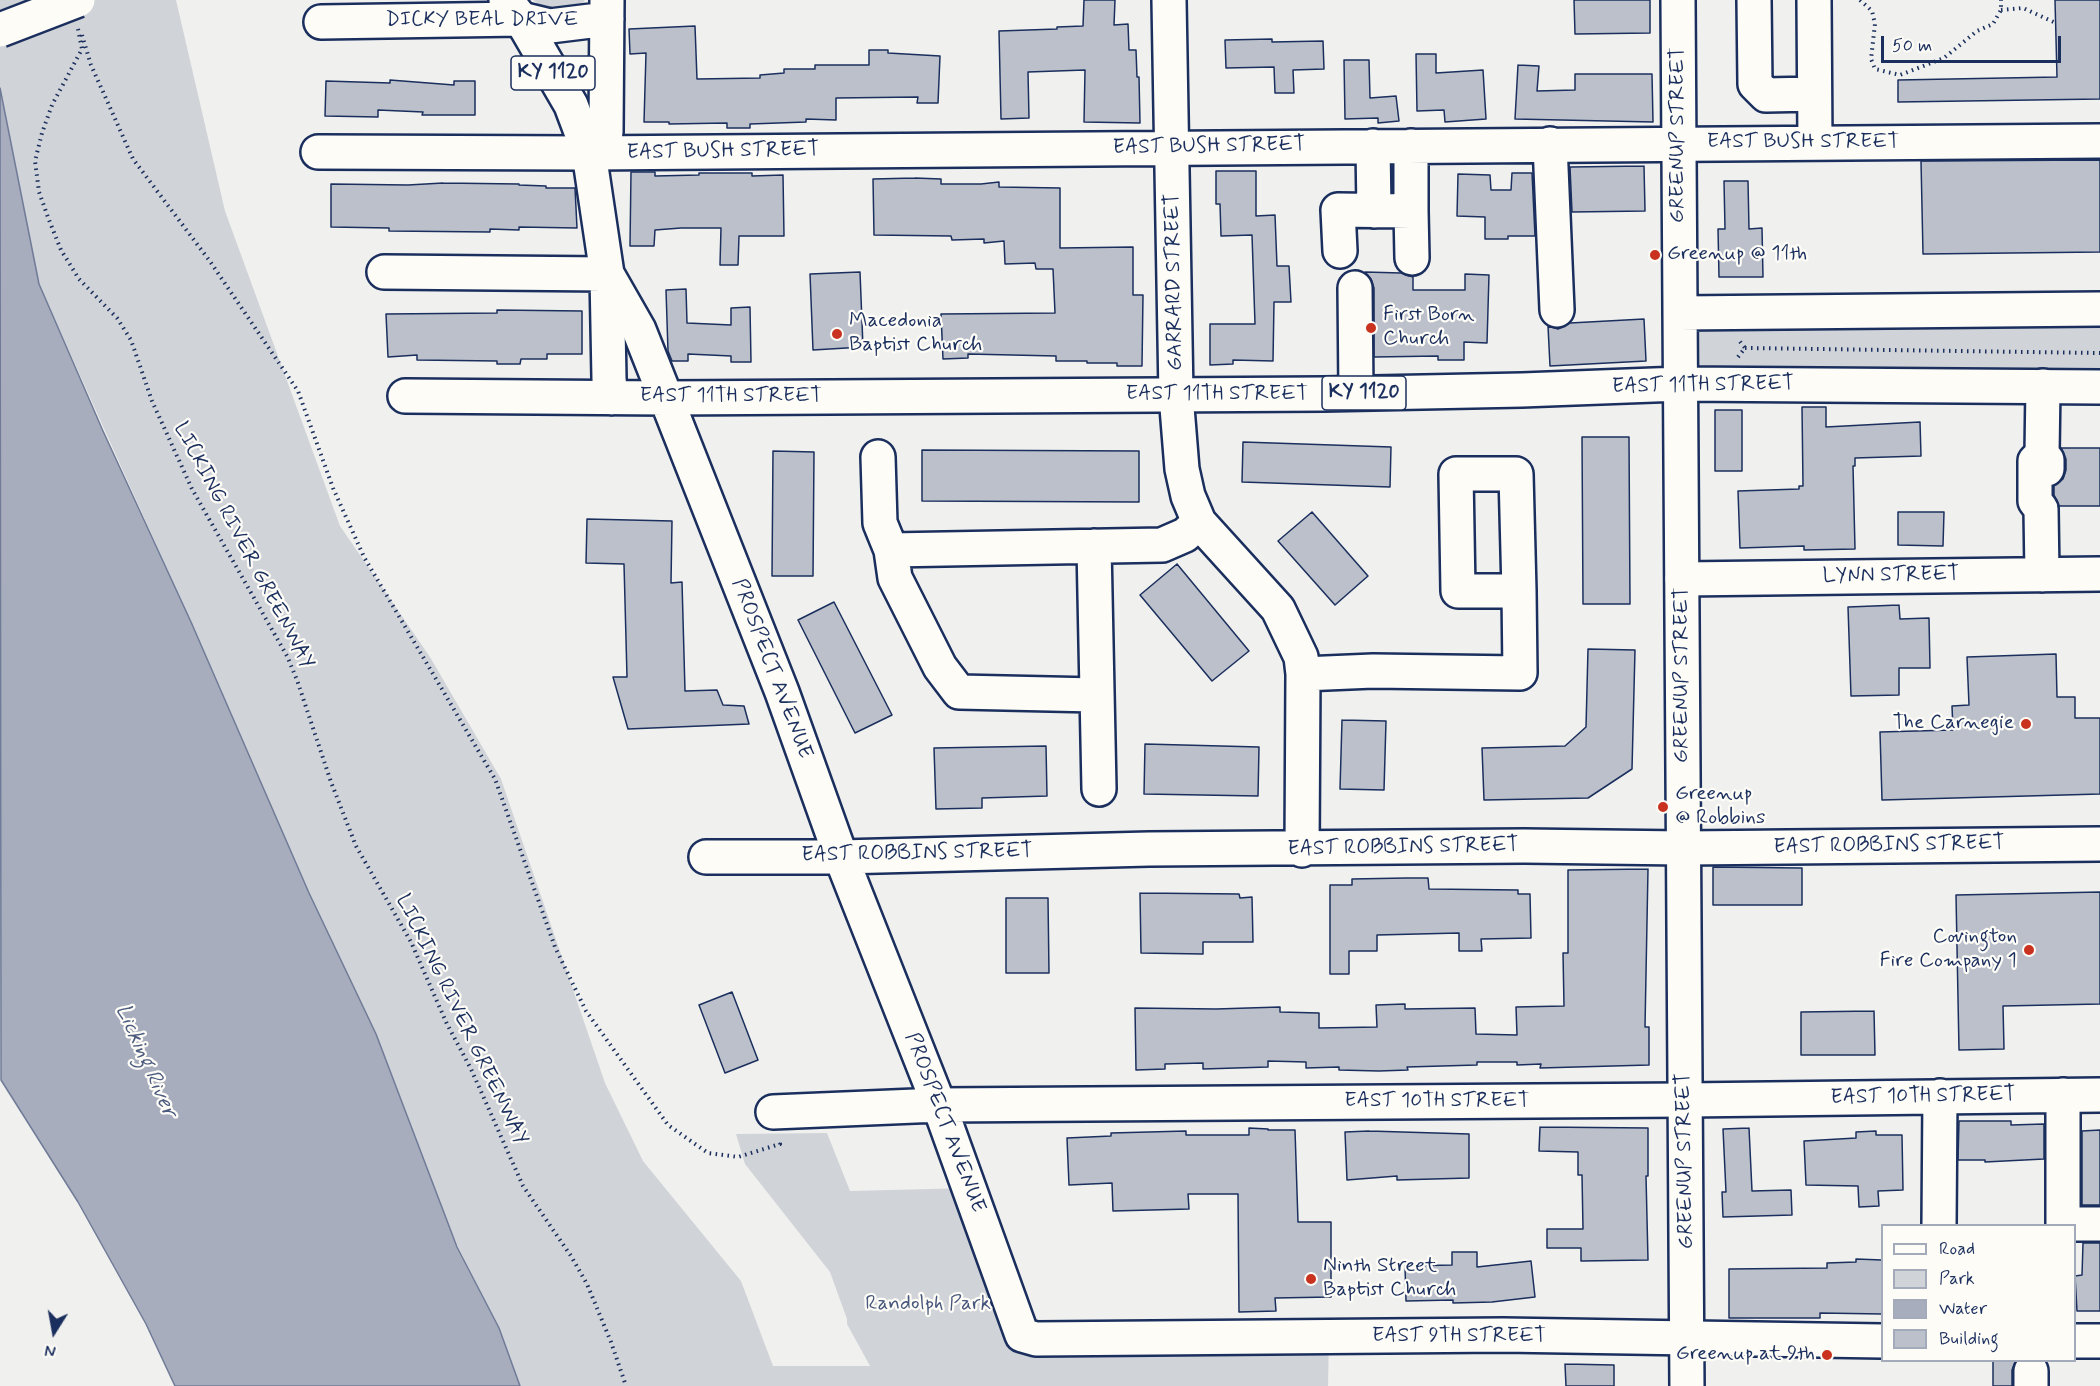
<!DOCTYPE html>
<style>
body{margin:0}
#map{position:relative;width:2100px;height:1386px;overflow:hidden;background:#f0f0ee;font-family:Mynerve,sans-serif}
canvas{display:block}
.legend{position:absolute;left:1881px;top:1224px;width:195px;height:138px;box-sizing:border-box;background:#fdfcf7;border:2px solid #a3aaba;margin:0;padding:8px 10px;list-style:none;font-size:18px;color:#1b2f5e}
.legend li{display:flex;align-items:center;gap:12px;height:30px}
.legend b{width:30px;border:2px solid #a3aaba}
.north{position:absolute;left:24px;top:1302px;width:60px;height:60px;-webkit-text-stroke:4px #fdfcf7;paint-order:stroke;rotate:191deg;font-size:16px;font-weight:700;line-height:24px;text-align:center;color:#1b2f5e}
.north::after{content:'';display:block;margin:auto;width:21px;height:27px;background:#1b2f5e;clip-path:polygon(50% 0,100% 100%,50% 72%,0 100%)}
.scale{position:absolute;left:1881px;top:36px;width:180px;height:27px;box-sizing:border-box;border:3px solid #1b2f5e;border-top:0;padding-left:8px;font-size:18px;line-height:21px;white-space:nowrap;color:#1b2f5e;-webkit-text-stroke:4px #fdfcf7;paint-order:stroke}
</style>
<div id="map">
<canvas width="2100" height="1386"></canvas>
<ul class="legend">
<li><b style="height:8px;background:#fdfcf7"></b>Road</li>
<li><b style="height:16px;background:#d0d3d8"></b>Park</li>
<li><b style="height:16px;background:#a7adbd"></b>Water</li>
<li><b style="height:16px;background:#bbc0ca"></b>Building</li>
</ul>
<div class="north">N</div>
<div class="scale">50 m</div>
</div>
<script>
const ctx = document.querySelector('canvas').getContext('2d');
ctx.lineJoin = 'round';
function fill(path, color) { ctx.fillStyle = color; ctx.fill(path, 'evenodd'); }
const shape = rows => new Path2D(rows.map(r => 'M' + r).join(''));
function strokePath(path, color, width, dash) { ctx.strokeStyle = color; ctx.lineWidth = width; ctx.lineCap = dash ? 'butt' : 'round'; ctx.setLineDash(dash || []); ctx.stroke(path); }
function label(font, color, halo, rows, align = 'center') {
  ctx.font = font + ' Mynerve,sans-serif'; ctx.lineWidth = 4.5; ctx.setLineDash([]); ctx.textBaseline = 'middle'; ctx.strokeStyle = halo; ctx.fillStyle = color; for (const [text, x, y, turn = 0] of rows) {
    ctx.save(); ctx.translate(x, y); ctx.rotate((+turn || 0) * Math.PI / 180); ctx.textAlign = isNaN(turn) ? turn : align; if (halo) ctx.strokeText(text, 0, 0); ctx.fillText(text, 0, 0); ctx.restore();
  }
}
fill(shape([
 [0,0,176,0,225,211,340,526,430,657,501,779,605,1083,643,1161,741,1281,773,1366,870,1366,847,1324,847,1319,830,1272,745,1164,736,1134,827,1133,850,1191,970,1188,1022,1335,1329,1337,1328,1386,520,1386,499,1328,458,1247,309,893,191,622,39,284,0,87],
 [533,0,585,0,581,5,570,10,544,9],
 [2100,309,2100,387,1680,384,1680,313]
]), '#d0d3d8');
const water = shape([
 [0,88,39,284,103,431,191,622,309,893,376,1034,457,1247,499,1328,520,1386,175,1386,146,1324,78,1202,1,1080,0,88]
]);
fill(water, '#a7adbd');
strokePath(water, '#6f7b97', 1.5);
const building = shape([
 [1084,0,1115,0,1114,25,1128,24,1129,50,1136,50,1137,77,1139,77,1140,123,1084,122,1085,70,1028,72,1029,118,1001,119,999,31,1057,29,1057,27,1083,26,1084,0],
 [1574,0,1650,0,1650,33,1575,34,1574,0],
 [2055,0,2100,0,2100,99,1898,102,1898,80,2057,77,2055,0],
 [695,26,697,79,760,78,760,75,784,73,784,69,815,69,815,65,869,65,869,50,888,50,888,53,940,56,938,103,917,103,918,97,836,98,836,120,806,119,806,122,750,124,750,128,727,128,727,123,669,124,669,122,644,122,646,53,630,54,629,29,695,26],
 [1272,39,1272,42,1323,41,1324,69,1293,70,1294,93,1275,93,1274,67,1226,68,1225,40,1272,39],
 [1416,54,1436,54,1436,73,1483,70,1486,119,1445,122,1444,110,1417,111,1416,54],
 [1344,60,1369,60,1370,98,1396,96,1399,121,1378,123,1378,118,1345,119,1344,60],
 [1518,65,1539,66,1537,91,1575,90,1575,74,1652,74,1653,122,1515,119,1518,65],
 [390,80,454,85,454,81,475,81,475,115,422,115,423,112,378,110,378,117,325,116,326,81,390,83,390,80],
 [2100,160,2100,252,1923,254,1921,161,2100,160],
 [1644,166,1645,211,1572,212,1570,167,1644,166],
 [1216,171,1256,171,1256,216,1275,215,1277,266,1289,266,1291,302,1274,302,1273,361,1233,360,1233,364,1210,365,1210,324,1255,324,1252,235,1221,236,1220,204,1216,204,1216,171],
 [631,172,655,172,655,176,699,175,699,173,752,173,752,176,783,175,784,236,739,236,738,265,720,265,721,228,681,228,655,230,654,246,630,246,631,172],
 [1512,173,1532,173,1535,236,1508,236,1508,239,1485,239,1485,217,1457,216,1458,174,1490,175,1491,190,1511,190,1512,173],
 [915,178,941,179,941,184,981,184,999,182,999,187,1060,188,1060,248,1133,247,1133,295,1143,295,1142,366,1117,366,1117,363,1087,363,1087,361,1056,361,1056,356,968,354,968,358,943,359,941,314,1055,313,1053,269,1036,269,1035,263,1005,264,1004,241,984,243,984,239,952,240,951,236,874,235,873,179,915,178],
 [1724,181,1748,181,1749,229,1762,228,1763,277,1719,277,1718,229,1725,229,1724,181],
 [443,183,519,184,519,185,546,186,546,188,575,188,577,228,519,227,519,230,490,229,490,232,389,231,389,228,331,227,331,184,408,185,443,183],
 [860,272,863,347,813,350,810,274,860,272],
 [1365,272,1401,273,1413,277,1413,290,1465,290,1465,274,1489,275,1487,343,1464,342,1464,360,1438,360,1438,356,1374,357,1374,288,1371,279,1365,272],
 [686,289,687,323,731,325,731,308,750,307,751,362,731,362,731,356,688,354,688,361,672,361,668,351,666,290,686,289],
 [497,310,582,311,582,354,547,354,547,359,521,359,520,364,497,364,497,361,417,360,417,355,388,357,386,314,497,313,497,310],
 [1644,319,1646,361,1550,366,1548,326,1558,329,1570,323,1644,319],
 [1802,407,1826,407,1826,427,1920,422,1921,456,1855,458,1855,466,1853,466,1855,549,1804,550,1804,546,1740,548,1738,491,1799,489,1799,486,1803,486,1802,407],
 [1715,410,1742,410,1742,471,1715,471,1715,410],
 [1582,437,1629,437,1630,604,1583,604,1582,437],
 [1243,442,1391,447,1390,487,1242,482,1243,442],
 [2061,448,2100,448,2100,506,2059,506,2054,495,2054,486,2063,479,2066,470,2066,459,2061,448],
 [922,450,1139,451,1139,502,922,501,922,450],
 [773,451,814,452,813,576,772,576,773,451],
 [1312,512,1368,576,1335,605,1278,541,1312,512],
 [1898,512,1944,512,1943,546,1898,545,1898,512],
 [587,519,672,521,671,583,682,582,685,691,717,690,723,705,744,706,749,724,628,729,613,677,627,677,624,564,586,563,587,519],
 [1177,564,1249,651,1212,681,1140,595,1177,564],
 [834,602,892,715,855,733,798,620,834,602],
 [1899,605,1900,619,1929,618,1930,668,1899,668,1899,695,1851,696,1848,607,1899,605],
 [1588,649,1635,650,1632,769,1588,798,1484,800,1482,748,1565,746,1586,727,1588,649],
 [2056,654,2057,697,2075,697,2075,718,2100,718,2100,794,1882,800,1880,732,1953,730,1952,706,1969,705,1967,657,2056,654],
 [1342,720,1386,721,1384,790,1340,789,1342,720],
 [1145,744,1259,747,1258,796,1144,794,1145,744],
 [1046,746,1047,796,982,798,982,808,936,809,934,748,1046,746],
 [1713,867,1802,868,1802,905,1713,905,1713,867],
 [1648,869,1645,1027,1649,1027,1649,1065,1540,1068,1541,1064,1517,1065,1517,1062,1477,1062,1477,1065,1407,1067,1408,1070,1379,1071,1339,1070,1339,1067,1306,1068,1306,1062,1268,1061,1268,1067,1203,1069,1203,1063,1165,1064,1165,1069,1136,1070,1135,1008,1216,1009,1280,1007,1280,1012,1319,1013,1319,1028,1377,1027,1376,1005,1405,1004,1405,1009,1475,1008,1476,1034,1517,1035,1516,1007,1564,1006,1563,953,1568,953,1568,870,1648,869],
 [1406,878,1428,878,1429,889,1518,890,1518,894,1530,894,1531,938,1481,939,1482,951,1459,951,1459,933,1377,935,1377,951,1349,951,1349,974,1330,974,1330,885,1352,885,1352,879,1406,878],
 [2100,892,2100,1004,2003,1006,2004,1049,1959,1050,1956,895,2100,892],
 [1140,893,1239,894,1240,898,1252,897,1253,942,1203,942,1203,954,1141,953,1140,893],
 [1006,898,1048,898,1049,973,1006,973,1006,898],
 [732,992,758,1060,725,1073,699,1005,732,992],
 [1874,1011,1875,1055,1801,1055,1801,1012,1874,1011],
 [1959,1121,2011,1121,2011,1125,2044,1124,2044,1159,1985,1162,1985,1160,1958,1160,1959,1121],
 [1540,1127,1648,1128,1648,1176,1646,1176,1648,1260,1581,1261,1581,1248,1547,1248,1547,1229,1583,1229,1582,1175,1578,1175,1578,1152,1539,1151,1540,1127],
 [1249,1128,1268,1129,1268,1130,1295,1130,1298,1222,1331,1222,1331,1297,1275,1298,1276,1311,1239,1312,1238,1194,1188,1194,1189,1209,1113,1211,1112,1183,1069,1185,1067,1138,1111,1136,1111,1133,1186,1131,1186,1135,1249,1135,1249,1128],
 [1749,1128,1752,1191,1791,1190,1792,1215,1723,1217,1722,1192,1726,1192,1723,1129,1749,1128],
 [2100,1130,2100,1205,2082,1205,2082,1131,2100,1130],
 [1369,1131,1469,1134,1469,1178,1397,1180,1397,1176,1347,1180,1345,1132,1369,1131],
 [1876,1131,1876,1135,1902,1135,1903,1190,1878,1191,1879,1206,1859,1207,1858,1186,1806,1185,1804,1141,1856,1138,1856,1132,1876,1131],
 [2083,1243,2100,1243,2100,1311,2077,1311,2075,1276,2082,1275,2083,1243],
 [1452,1252,1477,1252,1477,1267,1531,1261,1535,1297,1492,1302,1453,1303,1453,1300,1406,1301,1405,1266,1452,1265,1452,1252],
 [1856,1259,1882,1260,1882,1314,1820,1313,1820,1318,1729,1318,1729,1269,1827,1268,1827,1263,1856,1262,1856,1259],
 [1993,1360,2016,1360,2012,1370,2012,1386,1993,1386,1993,1360],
 [1565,1364,1614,1365,1614,1386,1566,1386,1565,1364]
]);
fill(building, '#bbc0ca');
strokePath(building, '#1b2f5e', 1.5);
const minor = shape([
 [1169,0,1176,395,1182,469,1188,496,1199,522,1278,609,1301,657,1303,674,1302,850],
 [1754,0,1755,84,1766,95,1814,94],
 [1814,0,1815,143],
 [321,22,521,19,550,26,607,19],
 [606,132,607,0],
 [1550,144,1557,310],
 [1373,146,1374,211],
 [318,152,589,153,2100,141],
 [1411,211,1412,258],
 [1340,251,1338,210,1411,211,1411,146],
 [384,272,607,274,609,379,611,398],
 [1355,288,1356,393],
 [2043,386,2042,454,2047,460,2047,469],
 [405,396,666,398,782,692,841,857,939,1105,1022,1335,1036,1339,1503,1335,1882,1341],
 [2042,454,2035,461,2035,501,2041,509,2042,575],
 [878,457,880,523,891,550],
 [1094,546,1099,789],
 [1682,579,2100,574],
 [1303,674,1373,671,1520,673,1519,591,1516,474,1456,474,1458,591,1519,591],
 [1096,695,959,692,940,667,895,578,891,550,1162,545,1185,535,1199,522],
 [706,857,841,857,1149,849,1524,846,1684,848,2100,844],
 [2063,1095,2063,1224,2100,1224],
 [773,1112,939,1105,1686,1100,2100,1095],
 [1939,1226,1940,1096],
 [2074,1341,2100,1341],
 [2031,1371,2031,1386]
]);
const major = shape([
 [506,0,521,19,571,105,589,153,607,274,639,330,666,398,1324,394,1522,390,1680,384,2100,387],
 [1678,0,1687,1386],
 [1680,313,2100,309]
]);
strokePath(minor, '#1b2f5e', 38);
strokePath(major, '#1b2f5e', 38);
strokePath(shape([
 [1860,0,1872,11,1875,24,1871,59,1875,69,1900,75,1944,58,1977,31,1993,24,2001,10,2001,0],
 [2001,10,2023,8,2056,23],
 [78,29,82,49,52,105,42,133,35,161,39,192,49,220,61,250,79,279,117,318,131,340,152,401,192,489,287,656,297,680,331,782,356,846,411,942,447,1024,471,1069,523,1186,571,1256,587,1284,611,1342,626,1386],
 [82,35,91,65,133,159,209,260,298,391,333,488,364,557,495,779,555,947,586,1011,668,1125,708,1153,738,1157,780,1144,779,1140],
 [1745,348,2100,353],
 [1738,357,1745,348,1738,339]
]), '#1b2f5e', 4, [1.5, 4.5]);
strokePath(minor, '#fdfcf7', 33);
strokePath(major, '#fdfcf7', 33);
const majorBridge = shape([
 [0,30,78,0]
]);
strokePath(majorBridge, '#1b2f5e', 38, []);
strokePath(majorBridge, '#fdfcf7', 33);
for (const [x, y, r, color] of [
 [1655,255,6,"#c8321e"],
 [1371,328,6,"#c8321e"],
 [837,334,6,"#c8321e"],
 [2026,724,6,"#c8321e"],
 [1663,807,6,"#c8321e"],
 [2029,950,6,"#c8321e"],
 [1311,1279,6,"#c8321e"],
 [1827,1355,6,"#c8321e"]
]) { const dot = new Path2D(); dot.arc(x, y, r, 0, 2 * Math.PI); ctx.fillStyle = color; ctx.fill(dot); strokePath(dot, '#fdfcf7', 2); }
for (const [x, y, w] of [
 [553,73,84],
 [1364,393,84]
]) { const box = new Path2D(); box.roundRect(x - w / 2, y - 17, w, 34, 4.5); ctx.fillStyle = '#fdfcf7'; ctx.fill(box); strokePath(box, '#1b2f5e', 1.5); }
label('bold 20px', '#1b2f5e', null, [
 ["KY 1120",553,73],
 ["KY 1120",1364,393]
]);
label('21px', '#1b2f5e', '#fdfcf7', [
 ["DICKY BEAL DRIVE",482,21],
 ["GREENUP STREET",1679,135,-90],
 ["EAST BUSH STREET",1803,143],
 ["EAST BUSH STREET",1209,147,-1],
 ["EAST BUSH STREET",723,152,-1],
 ["GARRARD STREET",1175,282,-91],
 ["EAST 11TH STREET",1703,386,-1],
 ["EAST 11TH STREET",1217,395],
 ["EAST 11TH STREET",731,397],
 ["LICKING RIVER GREENWAY",243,546,62],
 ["LYNN STREET",1891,576,-1],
 ["PROSPECT AVENUE",771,669,69],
 ["GREENUP STREET",1683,675,-90],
 ["EAST ROBBINS STREET",1889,846,-1],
 ["EAST ROBBINS STREET",1403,848,-1],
 ["EAST ROBBINS STREET",917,854,-1],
 ["LICKING RIVER GREENWAY",461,1020,64],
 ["EAST 10TH STREET",1923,1097,-1],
 ["EAST 10TH STREET",1437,1102],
 ["PROSPECT AVENUE",944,1123,69],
 ["GREENUP STREET",1686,1161,-91],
 ["EAST 9TH STREET",1459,1337]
]);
label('21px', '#1b2f5e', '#fdfcf7', [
 ["Greenup @ 11th",1667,255],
 ["First Born",1383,316],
 ["Church",1383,340],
 ["Macedonia",849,322],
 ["Baptist Church",849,346],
 ["The Carnegie",2014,724,"right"],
 ["Greenup",1675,795],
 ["@ Robbins",1675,819],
 ["Covington",2017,938,"right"],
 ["Fire Company 1",2017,962,"right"],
 ["Ninth Street",1323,1267],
 ["Baptist Church",1323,1291],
 ["Greenup at 9th",1815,1355,"right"]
], 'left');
label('21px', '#48587c', '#fdfcf7', [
 ["Randolph Park",928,1305]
]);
label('italic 22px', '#4c5b7f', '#fdfcf7', [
 ["Licking River",145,1061,66]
]);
</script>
